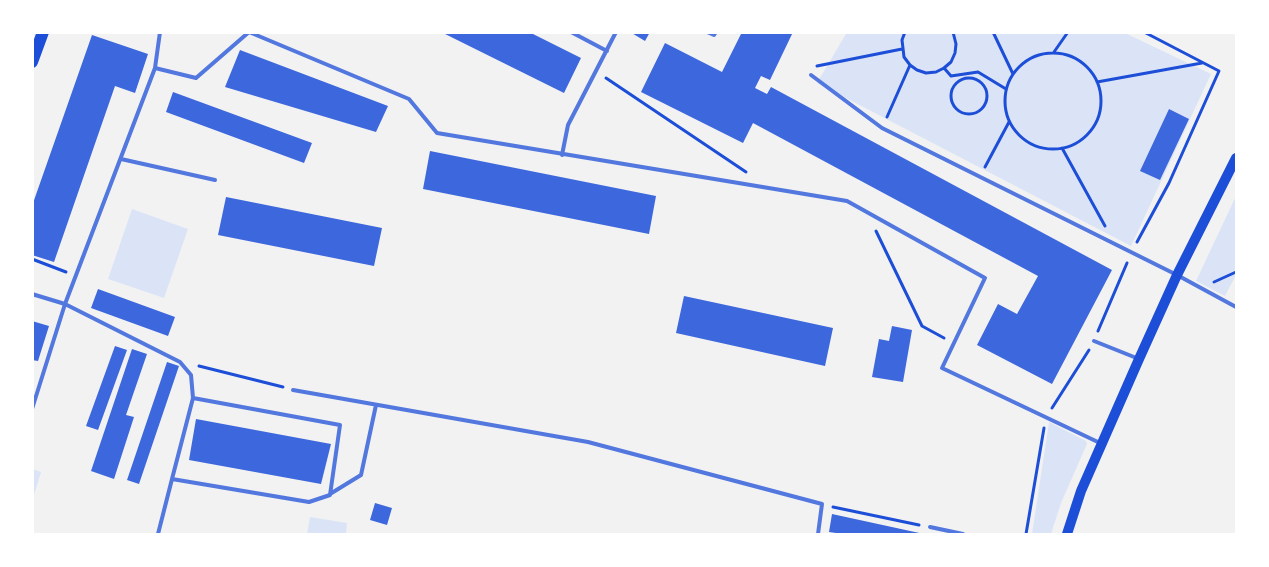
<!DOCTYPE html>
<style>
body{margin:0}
#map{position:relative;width:1269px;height:567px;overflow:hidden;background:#f2f2f2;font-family:Literata,serif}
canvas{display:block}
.frame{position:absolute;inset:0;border:34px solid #fff;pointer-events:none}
</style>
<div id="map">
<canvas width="1269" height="567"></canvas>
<div class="frame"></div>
</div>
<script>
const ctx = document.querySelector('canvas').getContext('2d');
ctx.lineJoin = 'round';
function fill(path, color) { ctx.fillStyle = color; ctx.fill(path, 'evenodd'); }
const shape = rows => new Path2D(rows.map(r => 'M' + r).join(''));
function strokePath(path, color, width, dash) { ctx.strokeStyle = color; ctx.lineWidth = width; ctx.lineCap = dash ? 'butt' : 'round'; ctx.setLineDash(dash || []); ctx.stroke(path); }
fill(shape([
 [847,32,1125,33,1211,74,1131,246,817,83],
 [1236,196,1236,275,1225,296,1196,281],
 [132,209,188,229,164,298,108,279],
 [1049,422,1086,441,1087,444,1061,503,1051,534,1032,534],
 [33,469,41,472,33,498,32,469],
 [310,517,347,523,346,534,307,534]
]), '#dbe4f7');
fill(shape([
 [441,32,529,32,581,58,564,93],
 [630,32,650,32,645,41],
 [742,32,793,32,770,80,761,76,755,88,767,94,771,87,1112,270,1052,384,977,345,998,304,1017,314,1038,276,753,123,743,143,641,92,665,43,722,72],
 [92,35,148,54,135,93,115,86,54,262,32,255,32,206],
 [240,50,388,106,376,132,225,87],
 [173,92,312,143,304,163,166,112],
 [1169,109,1189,119,1160,180,1140,171],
 [430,151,656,196,649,234,423,189],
 [226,197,382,228,374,266,218,235],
 [98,289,175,317,168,336,91,308],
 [684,296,833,328,825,366,676,333],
 [32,321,49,326,38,361,32,360],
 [892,326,912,330,903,382,872,377,879,339,889,341],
 [115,346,127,350,98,430,86,426],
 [132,349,147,354,126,415,134,417,114,479,91,471],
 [167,362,179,366,139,484,127,480],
 [196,419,331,444,321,484,189,460],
 [375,503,392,508,387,525,370,520],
 [832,514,924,534,843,534,829,532]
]), '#3d67dc');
strokePath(shape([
 [905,32,902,40,904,57,910,65,917,70,926,73,936,72,944,68,951,62,955,53,956,44,953,32],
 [993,32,1013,74],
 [1054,52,1068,32],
 '1005 101a48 48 0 1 1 96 0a48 48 0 1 1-96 0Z',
 [817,66,902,49],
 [944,68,951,76,978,72,1006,89],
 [606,78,746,172],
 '951 96a18 18 0 1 1 36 0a18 18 0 1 1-36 0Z',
 [1097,82,1202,63],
 [887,117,910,65],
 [1062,148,1105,226],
 [985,167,1009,122],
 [876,231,922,326,944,338],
 [1137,242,1169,183,1219,71,1144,32],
 [32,259,66,272],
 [1214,282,1236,272],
 [1098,331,1127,263],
 [199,366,283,387],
 [1052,408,1089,350],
 [833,507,919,525],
 [1026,534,1044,428]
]), '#1d4ed8', 3);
strokePath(shape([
 [249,32,409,99,437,133,847,201,985,278,942,368,1100,443],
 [571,32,607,51],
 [707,32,714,35,716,32],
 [155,68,196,78,249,32],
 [811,75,882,128,1177,275,1236,307],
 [562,155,568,125,616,32],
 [121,159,215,180],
 [32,294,65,304,180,362,191,375,193,398],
 [1094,341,1139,359],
 [293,390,588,442,822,504,818,534],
 [32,409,65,304,155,68,160,32],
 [330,494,361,475,376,405],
 [930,527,963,534],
 [158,534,172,479,193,398,340,425,330,495,309,502,172,479]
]), '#5277de', 4);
strokePath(shape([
 [1067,534,1081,491,1139,359,1177,275,1236,158]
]), '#1d4ed8', 10);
strokePath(shape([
 [32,62,43,32]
]), '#1d4ed8', 12);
</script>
